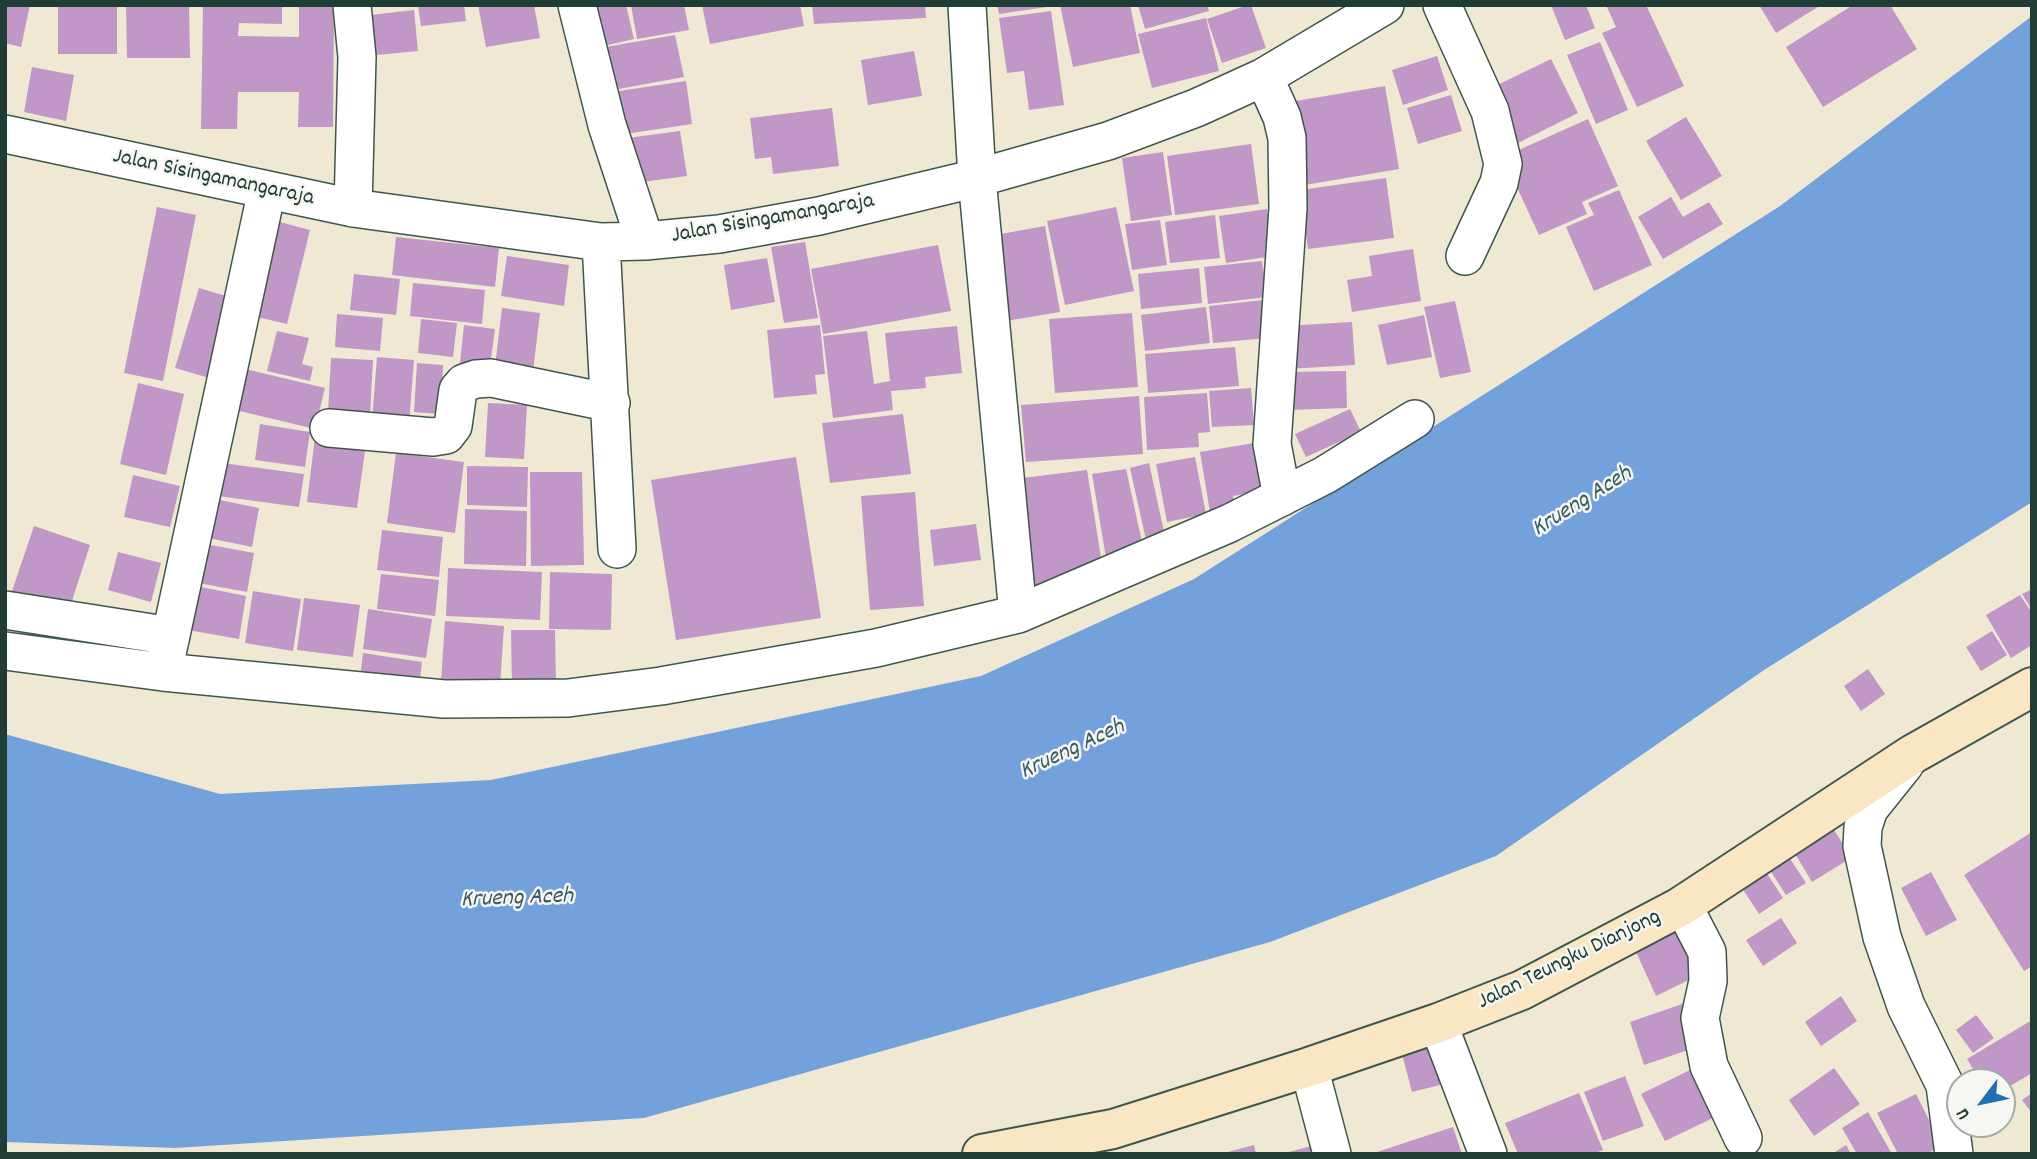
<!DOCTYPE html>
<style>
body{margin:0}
#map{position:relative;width:2037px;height:1159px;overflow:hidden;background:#efe9d3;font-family:Dekko,sans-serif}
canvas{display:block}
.frame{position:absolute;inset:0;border:7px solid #1f3d34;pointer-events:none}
.north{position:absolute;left:1946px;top:1068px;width:70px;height:70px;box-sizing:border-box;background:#f6f6f2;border:2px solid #a0aca6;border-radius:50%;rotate:238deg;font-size:19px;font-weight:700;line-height:28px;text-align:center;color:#1f3d34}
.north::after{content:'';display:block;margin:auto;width:24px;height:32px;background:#1f6fb2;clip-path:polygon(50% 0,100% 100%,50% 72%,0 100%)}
</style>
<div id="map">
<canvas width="2037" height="1159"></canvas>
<div class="frame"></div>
<div class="north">U</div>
</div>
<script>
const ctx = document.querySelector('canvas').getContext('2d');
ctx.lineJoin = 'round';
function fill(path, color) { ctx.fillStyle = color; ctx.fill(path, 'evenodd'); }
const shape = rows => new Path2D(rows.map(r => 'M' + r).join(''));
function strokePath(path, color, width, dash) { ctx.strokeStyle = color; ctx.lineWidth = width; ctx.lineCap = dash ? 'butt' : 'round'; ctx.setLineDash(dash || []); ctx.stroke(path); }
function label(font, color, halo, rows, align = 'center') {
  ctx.font = font + ' Dekko,sans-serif'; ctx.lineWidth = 5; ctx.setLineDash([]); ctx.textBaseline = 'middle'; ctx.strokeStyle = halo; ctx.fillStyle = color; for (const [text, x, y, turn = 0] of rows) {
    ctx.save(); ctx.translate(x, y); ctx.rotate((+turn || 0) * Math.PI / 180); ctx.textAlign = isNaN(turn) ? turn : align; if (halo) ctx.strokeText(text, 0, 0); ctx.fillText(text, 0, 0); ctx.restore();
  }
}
fill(shape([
 [2032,16,2032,502,1764,670,1496,856,1270,942,644,1118,175,1148,5,1142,5,734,220,794,491,780,981,676,1194,579,1780,206]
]), '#73a1db');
fill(shape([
 [5,5,30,5,21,47,5,43],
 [58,5,117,5,117,54,58,54],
 [126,5,189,5,190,58,127,58],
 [203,5,282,5,282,24,239,23,238,36,299,37,299,5,334,5,333,127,298,127,299,92,238,92,237,129,201,129],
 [418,5,464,5,466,21,421,26],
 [478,5,534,5,540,38,486,47],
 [586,5,626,5,634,39,595,48],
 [631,5,684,5,689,30,637,39],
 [702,5,800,5,804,26,710,44],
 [812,5,925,5,926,18,814,24],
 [997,5,1047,5,1047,7,999,14],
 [1060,5,1130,5,1140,53,1073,67],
 [1138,5,1207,5,1209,11,1145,29],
 [1248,5,1251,5,1266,48,1222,63,1207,19],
 [1551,5,1586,5,1595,28,1565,40],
 [1606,5,1646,5,1684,86,1637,107,1602,33,1616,27],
 [1759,5,1821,5,1776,33],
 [1853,5,1890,5,1917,49,1823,107,1786,47],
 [414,10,418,51,366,56,362,16],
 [1051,11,1064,105,1029,110,1024,71,1007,73,999,18],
 [1206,18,1219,71,1152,88,1138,34],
 [675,35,684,77,602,92,594,49],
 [1600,42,1628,110,1596,124,1567,55],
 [914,51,922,96,868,105,861,60],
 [1437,56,1448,90,1403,105,1392,70],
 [1551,59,1578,113,1516,144,1489,89],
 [32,67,74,75,66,121,24,112],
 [686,81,692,124,625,134,619,91],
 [1385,86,1399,169,1299,186,1284,103],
 [1451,95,1462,131,1418,144,1407,108],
 [832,108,839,166,773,174,771,157,755,159,750,118],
 [1686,117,1722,176,1681,200,1646,141],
 [1588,119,1618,186,1582,202,1587,214,1539,235,1503,157],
 [680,131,687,176,635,183,628,138],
 [1251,144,1259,204,1175,215,1167,156],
 [1163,152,1172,215,1131,221,1122,158],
 [1386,178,1394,238,1308,249,1300,190],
 [1619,190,1652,265,1594,291,1566,227,1594,215,1588,203],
 [1671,197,1683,217,1709,202,1723,224,1663,259,1638,217],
 [157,207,196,215,163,381,124,373],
 [1116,207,1134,291,1065,305,1047,221],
 [1267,209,1274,256,1226,263,1219,216],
 [1215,215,1220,258,1170,263,1165,222],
 [1160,220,1167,265,1132,270,1125,224],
 [276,221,310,230,287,324,253,316],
 [1045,226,1060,312,1000,322,984,237],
 [396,237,499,248,495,287,392,275],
 [805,242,818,318,784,323,771,247],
 [938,245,951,311,823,334,811,269],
 [1413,249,1421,301,1352,312,1347,280,1372,276,1369,256],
 [507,256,569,265,564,306,501,296],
 [767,258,775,302,731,310,724,265],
 [1262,261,1267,297,1208,304,1204,267],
 [1199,268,1202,303,1141,309,1138,274],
 [354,274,400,279,396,315,350,310],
 [413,283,485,290,482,324,410,316],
 [199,288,236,299,213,379,175,368],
 [1263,300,1267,338,1213,343,1209,306],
 [1455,301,1471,372,1440,378,1424,307],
 [1206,307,1210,343,1145,351,1141,315],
 [502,308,540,313,533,371,495,366],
 [1132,313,1138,387,1055,393,1049,319],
 [337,314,383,318,380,351,335,347],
 [1424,315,1432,357,1387,365,1378,325],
 [421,319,457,323,453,357,418,353],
 [1352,322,1355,365,1287,369,1284,326],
 [464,325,495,329,490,367,460,363],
 [820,325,825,374,815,375,817,394,774,398,767,330],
 [957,326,962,373,925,377,926,388,891,391,893,410,833,418,823,336,867,331,874,384,890,381,885,333],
 [277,331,309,338,302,364,313,367,310,381,267,371],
 [1235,347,1239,386,1148,393,1145,354],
 [377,357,414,360,409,424,372,421],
 [331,358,373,360,370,415,328,413],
 [417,363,443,365,441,414,414,412],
 [237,367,325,388,315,429,227,408],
 [1346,371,1347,408,1288,410,1286,372],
 [138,383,184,394,166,475,120,464],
 [1251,388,1254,425,1212,427,1209,391],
 [1207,393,1210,432,1198,433,1199,447,1147,450,1144,397],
 [1139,396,1143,454,1026,462,1021,405],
 [488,403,527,405,524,459,485,457],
 [1350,409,1361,432,1306,457,1295,434],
 [903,414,911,474,830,483,822,423],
 [260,424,310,432,305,467,255,460],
 [315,437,366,444,357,508,307,502],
 [1266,441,1274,489,1233,496,1235,507,1210,512,1200,452],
 [396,453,464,462,455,533,387,523],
 [796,457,821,618,676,640,651,480],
 [1195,457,1206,514,1167,522,1156,464],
 [215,462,304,474,299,507,211,495],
 [1149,463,1165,536,1146,540,1130,468],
 [467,466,528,467,527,507,467,505],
 [1126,469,1142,542,1106,558,1092,474],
 [1087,470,1102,564,1027,590,1014,479],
 [530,472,582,472,584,565,531,566],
 [133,475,180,486,170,527,124,517],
 [915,492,924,606,870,610,861,496],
 [215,499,259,508,252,547,208,538],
 [465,509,527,511,526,566,464,564],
 [976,524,981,560,934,566,930,530],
 [34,526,90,545,69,610,12,591],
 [382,530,443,537,439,577,377,570],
 [205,544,254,553,247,592,198,583],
 [118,552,161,563,151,602,108,590],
 [448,568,542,572,540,620,446,616],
 [550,572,612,574,611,630,549,629],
 [381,574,439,580,435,616,377,609],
 [196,586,246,596,239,639,188,630],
 [2032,589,2032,610,2022,594],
 [253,591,301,599,293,651,245,643],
 [2020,595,2032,613,2032,645,2011,658,1986,615],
 [304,598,360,605,353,657,297,650],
 [368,609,432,619,426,658,363,649],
 [445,621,504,626,500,686,441,681],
 [511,630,555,630,556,687,512,688],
 [1992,631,2007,655,1981,671,1966,647],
 [363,653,422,662,419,687,360,678],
 [1868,669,1885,694,1861,711,1844,686],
 [1830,823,1851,858,1812,882,1791,847],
 [2032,832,2032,966,2024,971,1964,875],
 [1785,851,1806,883,1786,895,1766,864],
 [1762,866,1783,898,1759,914,1738,882],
 [1931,872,1957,920,1926,936,1901,888],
 [1781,918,1797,943,1763,966,1746,940],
 [1673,926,1697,976,1656,996,1633,945],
 [1841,996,1857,1021,1821,1046,1805,1022],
 [1682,1004,1697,1047,1644,1065,1630,1022],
 [1976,1015,1994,1038,1973,1053,1956,1030],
 [2032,1020,2032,1073,2002,1091,2002,1082,1981,1082,1967,1059],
 [1434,1042,1444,1084,1412,1092,1401,1050],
 [1834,1068,1860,1104,1814,1136,1789,1100],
 [1692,1069,1715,1117,1665,1141,1641,1094],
 [1625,1076,1644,1126,1603,1141,1584,1092],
 [1579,1093,1603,1150,1593,1154,1518,1154,1505,1123],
 [2032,1093,2032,1113,2022,1100],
 [1916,1094,1942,1146,1926,1154,1898,1154,1877,1113],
 [1868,1112,1892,1154,1857,1154,1842,1128],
 [1453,1127,1462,1154,1374,1154,1374,1153],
 [1254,1145,1256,1154,1224,1154,1224,1153],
 [1315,1145,1318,1154,1285,1154,1285,1153],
 [1846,1145,1851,1154,1832,1154]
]), '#c097c6');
const street = shape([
 [352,5,357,57,353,208],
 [577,5,607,125,645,241],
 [967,5,977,178,1018,614],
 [1442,5,1490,111,1503,164,1499,183,1465,256],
 [1264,77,1282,117,1287,138,1288,208,1272,444,1282,497],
 [5,134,353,208,601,242,645,241,719,234,819,216,977,178,1108,141,1196,108,1264,77,1385,5],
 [601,242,617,549],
 [329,428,433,437,446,435,453,426,458,390,464,383,476,379,491,378,611,403],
 [5,610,171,636],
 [5,651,163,672,444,699,568,698,661,686,876,648,1018,614,1230,523,1325,475,1415,419],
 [163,672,267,190],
 [1905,764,1869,809,1863,827,1862,846,1882,937,1906,1006,1945,1085,1954,1154],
 [1680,907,1691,921,1707,952,1708,981,1700,1018,1709,1066,1743,1138],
 [1438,1023,1488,1154],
 [1309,1067,1332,1154]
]);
const secondary = shape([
 [982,1154,1113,1129,1309,1067,1438,1023,1522,990,1680,907,1913,754,2032,687]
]);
strokePath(street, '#3e574c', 40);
strokePath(secondary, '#3e574c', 42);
strokePath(street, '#fff', 37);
strokePath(secondary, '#f9e7c3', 38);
label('23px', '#1f3d34', '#f6f6f2', [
 ["Jalan Sisingamangaraja",213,179,12],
 ["Jalan Sisingamangaraja",773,220,-10],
 ["Jalan Teungku Dianjong",1570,961,-26]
]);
label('italic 24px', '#385b66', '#f6f6f2', [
 ["Krueng Aceh",1583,503,-32],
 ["Krueng Aceh",1073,751,-25],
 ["Krueng Aceh",517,900,-2]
]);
</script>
